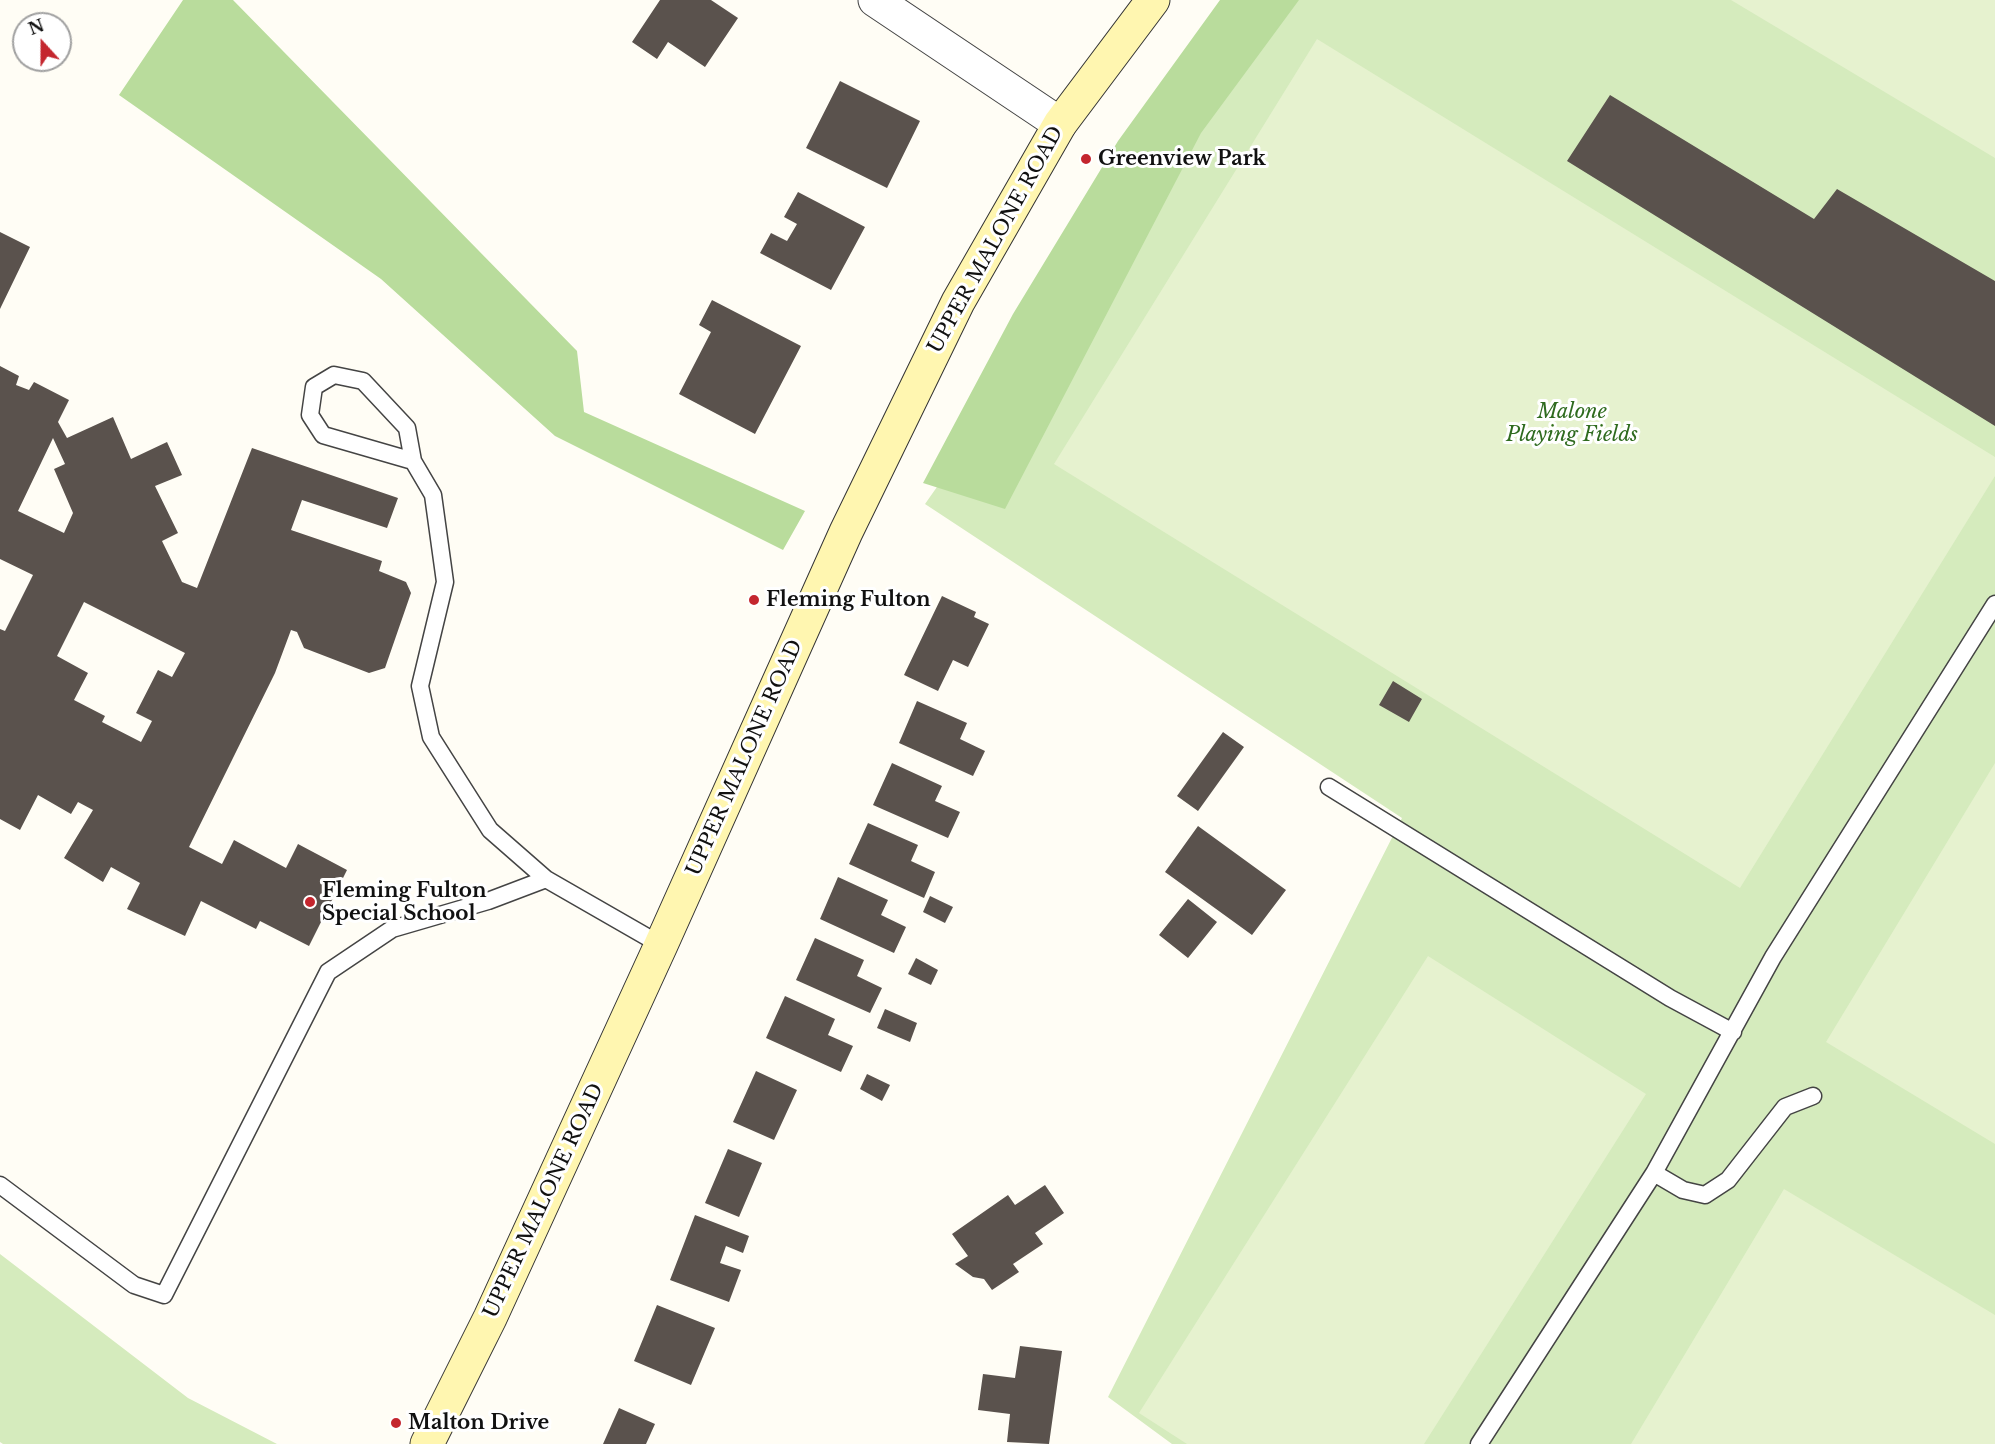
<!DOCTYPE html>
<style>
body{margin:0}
#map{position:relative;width:1995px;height:1444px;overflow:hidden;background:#fffdf5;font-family:"Libre Baskerville",serif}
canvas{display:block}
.north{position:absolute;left:12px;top:12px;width:60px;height:60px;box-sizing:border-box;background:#fff;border:2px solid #a0a0a0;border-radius:50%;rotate:339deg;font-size:16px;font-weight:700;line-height:24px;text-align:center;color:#111}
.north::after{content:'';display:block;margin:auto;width:21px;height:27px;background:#c4262e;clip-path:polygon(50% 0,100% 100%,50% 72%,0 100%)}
</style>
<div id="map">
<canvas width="1995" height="1444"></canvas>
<div class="north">N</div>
</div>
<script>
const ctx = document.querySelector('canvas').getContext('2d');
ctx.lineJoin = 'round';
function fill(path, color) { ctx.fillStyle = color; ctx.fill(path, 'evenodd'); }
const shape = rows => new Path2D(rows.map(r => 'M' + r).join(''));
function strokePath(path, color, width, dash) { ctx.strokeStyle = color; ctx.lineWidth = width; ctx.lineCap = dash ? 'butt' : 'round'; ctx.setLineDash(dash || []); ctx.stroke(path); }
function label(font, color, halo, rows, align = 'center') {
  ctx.font = font + ' "Libre Baskerville",serif'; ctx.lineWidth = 6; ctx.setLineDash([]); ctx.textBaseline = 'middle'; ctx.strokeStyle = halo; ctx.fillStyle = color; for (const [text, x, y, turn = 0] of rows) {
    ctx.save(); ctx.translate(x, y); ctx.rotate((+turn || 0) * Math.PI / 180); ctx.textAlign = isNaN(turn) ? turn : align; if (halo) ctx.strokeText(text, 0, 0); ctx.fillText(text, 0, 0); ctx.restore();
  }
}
fill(shape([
 [1279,0,1995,0,1995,1444,1172,1444,1108,1397,1402,818,925,504],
 [0,1254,188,1398,277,1444,3,1444,0,1442]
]), '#d5ebbd');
fill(shape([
 [183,0,233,0,577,351,584,412,805,511,783,550,555,436,381,279,119,95],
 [1220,0,1299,0,1201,133,1005,509,923,483,1013,314,1118,141]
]), '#b9dc9c');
fill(shape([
 [1731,0,1995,0,1995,158],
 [1317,39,1995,457,1995,476,1740,888,1054,464],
 [1995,763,1995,1144,1826,1042],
 [1428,956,1646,1094,1424,1444,1187,1444,1139,1413],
 [1784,1189,1995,1315,1995,1444,1631,1444]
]), '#e6f2cf');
fill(shape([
 [660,0,711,0,738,18,705,67,668,42,657,59,632,42],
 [840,81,920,121,887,188,806,148],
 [1610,95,1814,219,1837,189,1995,281,1995,426,1567,161],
 [798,192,865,227,831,290,760,253,771,233,787,241,797,224,784,217],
 [0,232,30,247,0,309],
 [712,300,801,346,755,434,679,394,711,332,699,325],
 [0,366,19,376,16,385,29,390,34,382,69,400,58,422,67,438,113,417,131,459,167,442,182,475,155,486,178,533,162,541,182,582,197,588,252,448,398,498,387,528,302,500,291,530,382,561,379,571,406,582,411,593,385,668,369,673,304,648,297,632,291,630,275,673,189,847,222,864,234,840,286,868,298,844,347,870,309,946,260,921,256,929,201,901,185,936,127,909,140,883,111,867,103,882,64,858,93,810,78,802,71,814,38,795,20,830,0,819,0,629,5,631,33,575,0,559],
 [53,438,65,464,54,469,73,513,64,533,18,511],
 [84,602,185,653,172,677,158,670,136,713,152,721,141,742,102,722,105,716,74,700,88,673,57,656],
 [942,596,976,612,974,617,989,624,968,667,953,660,938,691,904,675],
 [1393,681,1422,699,1409,722,1379,705],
 [917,701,967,723,960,739,985,751,973,776,899,743],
 [1223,732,1244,747,1198,811,1177,796],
 [892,763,942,786,935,801,960,812,948,838,873,805],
 [868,823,918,845,911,861,935,872,924,898,849,864],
 [1198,826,1286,890,1252,935,1165,872],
 [838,877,888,900,881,915,906,927,894,953,820,919],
 [930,896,953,907,945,923,923,912],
 [1188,899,1217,922,1188,958,1159,935],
 [815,938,864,960,857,976,882,988,870,1013,796,980],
 [916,958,938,970,931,985,908,974],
 [785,996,835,1019,828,1035,853,1046,841,1072,766,1038],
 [885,1009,917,1023,910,1042,877,1028],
 [756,1071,797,1090,774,1140,733,1122],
 [867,1074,890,1085,882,1101,860,1089],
 [728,1149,762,1163,739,1217,705,1203],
 [1045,1185,1064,1213,1035,1233,1043,1244,1013,1264,1019,1272,992,1290,984,1279,973,1277,955,1264,968,1256,952,1234,1008,1195,1015,1205],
 [695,1215,749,1236,743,1253,726,1246,720,1263,741,1270,729,1302,670,1280],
 [657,1305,715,1328,691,1385,634,1361],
 [1020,1346,1062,1351,1049,1444,1007,1442,1010,1414,978,1410,983,1374,1015,1378],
 [619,1408,655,1424,646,1444,603,1444]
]), '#5a524d');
const service = shape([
 [413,461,323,435,310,415,314,387,334,375,363,381,407,428,413,461,433,495,445,582,420,686,431,737,490,830,546,879,661,945],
 [1329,787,1670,998,1733,1032],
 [1654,1173,1683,1190,1705,1195,1728,1180,1785,1107,1813,1096],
 [0,1185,134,1285,164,1295,328,972,392,929,488,901,546,879],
 [1479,1444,1654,1173,1773,957,1995,604]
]);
const minor = shape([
 [875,0,1060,124]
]);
const secondary = shape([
 [427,1444,490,1318,661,945,846,532,958,302,1060,124,1153,0]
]);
strokePath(service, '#444', 19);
strokePath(minor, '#444', 35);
strokePath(secondary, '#333', 35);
strokePath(service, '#fff', 16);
strokePath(minor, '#fff', 33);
strokePath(secondary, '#fff6b0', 33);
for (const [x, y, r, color] of [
 [1086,159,6,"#c4262e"],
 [754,600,6,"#c4262e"],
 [310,902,6,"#c4262e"],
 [396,1423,6,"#c4262e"]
]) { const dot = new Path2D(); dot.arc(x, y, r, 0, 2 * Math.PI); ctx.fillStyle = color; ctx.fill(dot); strokePath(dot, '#fff', 2); }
label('bold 20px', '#111', '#fff', [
 ["Greenview Park",1098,159],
 ["Fleming Fulton",766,600],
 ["Fleming Fulton",322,891],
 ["Special School",322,914],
 ["Malton Drive",408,1423]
], 'left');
label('20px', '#111', '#fff', [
 ["UPPER MALONE ROAD",996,240,-61],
 ["UPPER MALONE ROAD",745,758,-66],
 ["UPPER MALONE ROAD",544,1201,-65]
]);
label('italic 20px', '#2f6b1f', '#fff', [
 ["Malone",1572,412],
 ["Playing Fields",1572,435]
]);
</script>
